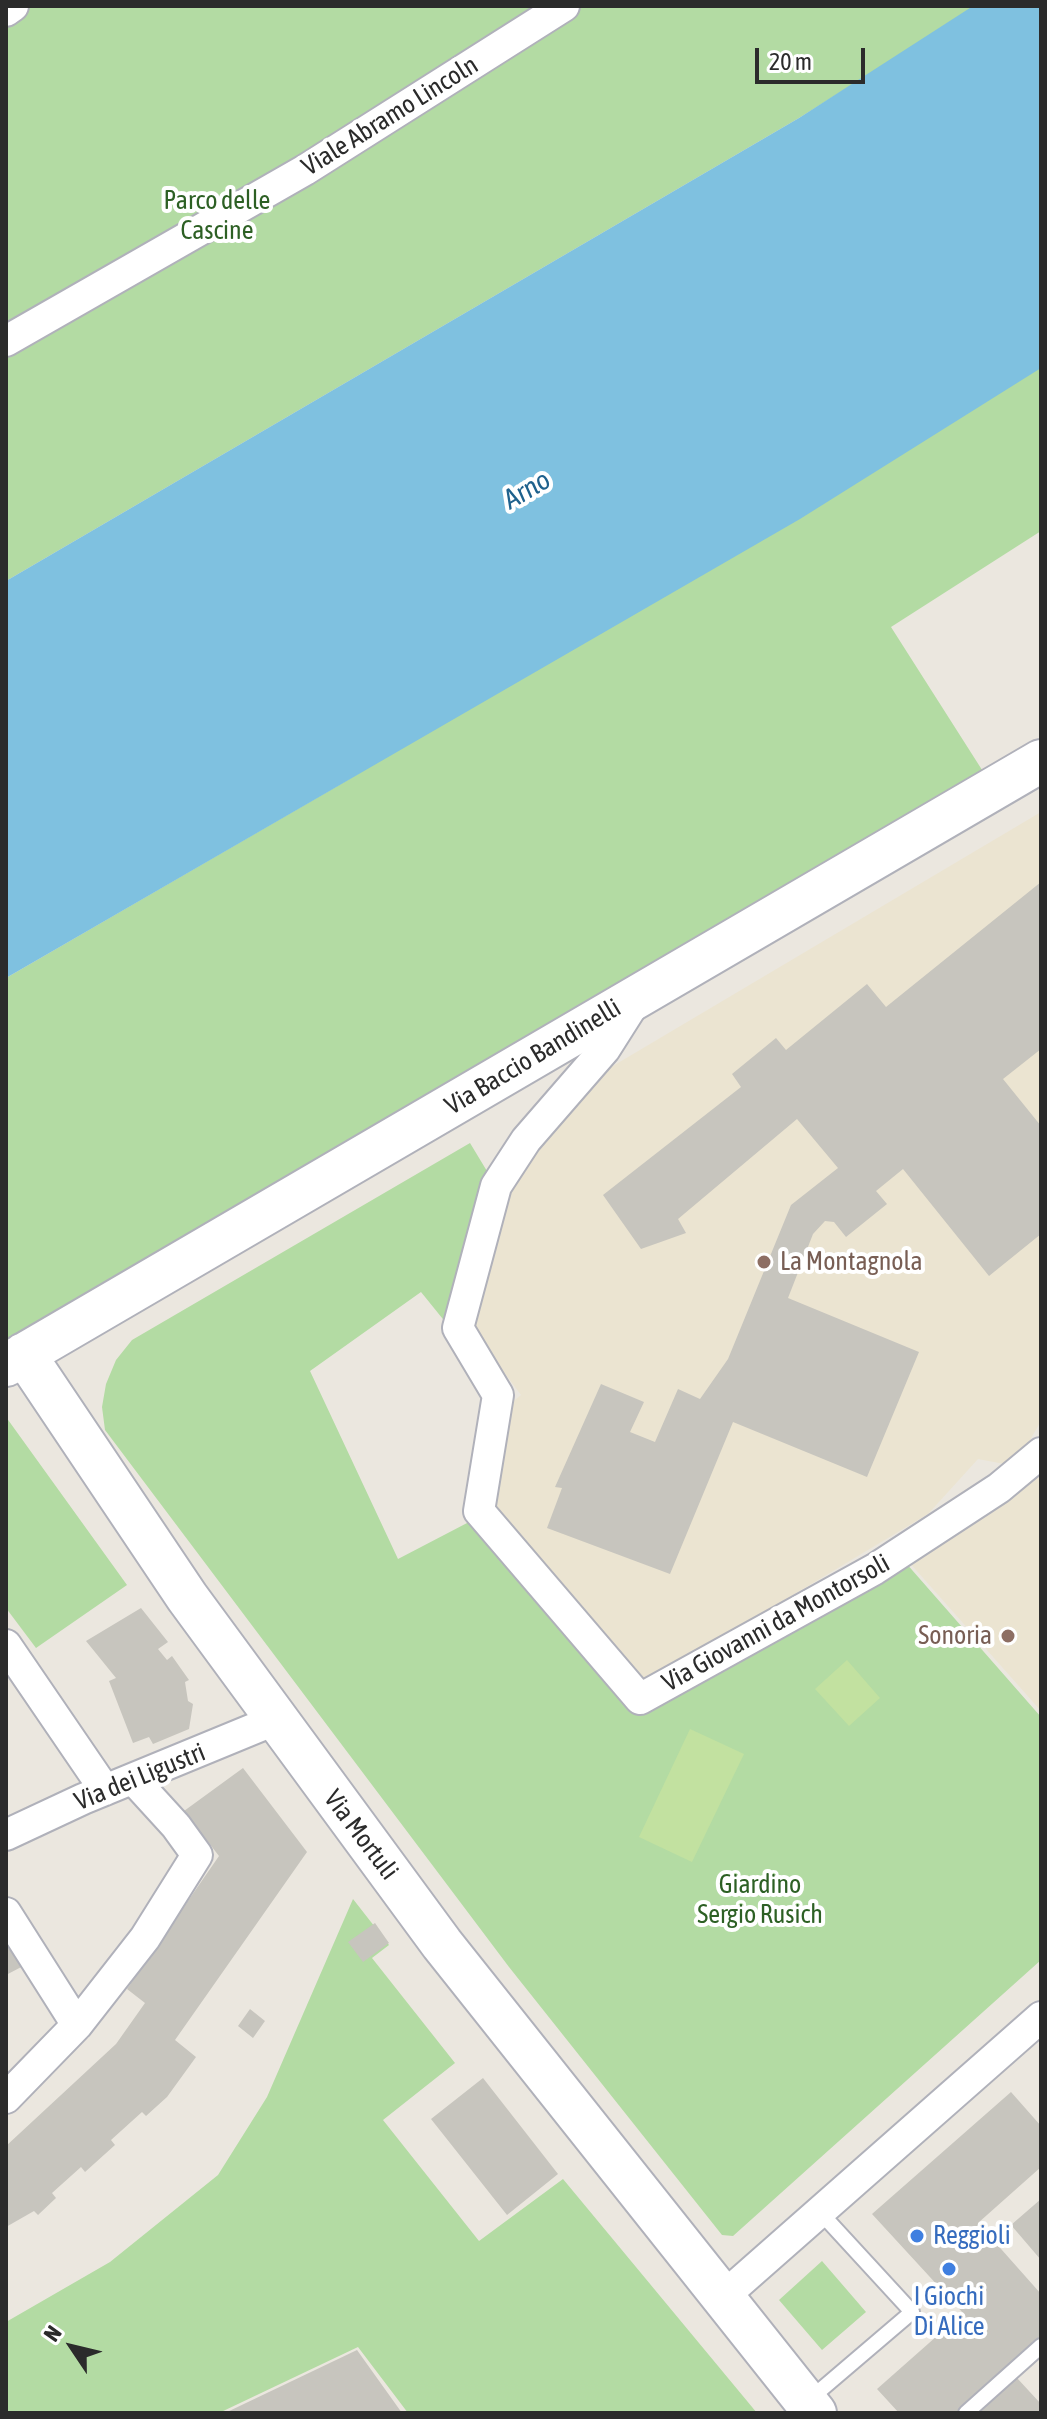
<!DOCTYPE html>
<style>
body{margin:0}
#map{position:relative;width:1047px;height:2419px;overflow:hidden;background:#ebe7df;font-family:"Asap Condensed",sans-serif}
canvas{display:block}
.frame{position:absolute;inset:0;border:8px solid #2b2b2b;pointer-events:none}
.north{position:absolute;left:32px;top:2307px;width:80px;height:80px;-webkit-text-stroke:6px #fff;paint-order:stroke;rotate:305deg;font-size:22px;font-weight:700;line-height:32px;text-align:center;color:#2b2b2b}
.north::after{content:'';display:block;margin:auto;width:28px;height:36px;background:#2b2b2b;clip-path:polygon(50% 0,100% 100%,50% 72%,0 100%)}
.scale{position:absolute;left:755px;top:48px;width:110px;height:36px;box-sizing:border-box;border:4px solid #2b2b2b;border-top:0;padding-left:10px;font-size:24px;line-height:28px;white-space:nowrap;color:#2b2b2b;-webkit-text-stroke:6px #fff;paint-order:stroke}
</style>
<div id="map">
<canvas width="1047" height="2419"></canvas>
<div class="frame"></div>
<div class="north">N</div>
<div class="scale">20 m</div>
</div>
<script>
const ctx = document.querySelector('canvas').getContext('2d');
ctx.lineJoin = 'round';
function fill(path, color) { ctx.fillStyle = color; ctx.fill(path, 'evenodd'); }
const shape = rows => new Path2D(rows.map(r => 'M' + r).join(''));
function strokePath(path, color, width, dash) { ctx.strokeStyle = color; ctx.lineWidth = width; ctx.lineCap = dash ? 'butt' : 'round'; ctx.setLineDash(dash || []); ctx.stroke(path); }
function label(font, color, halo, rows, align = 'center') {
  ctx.font = font + ' "Asap Condensed",sans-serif'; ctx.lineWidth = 8; ctx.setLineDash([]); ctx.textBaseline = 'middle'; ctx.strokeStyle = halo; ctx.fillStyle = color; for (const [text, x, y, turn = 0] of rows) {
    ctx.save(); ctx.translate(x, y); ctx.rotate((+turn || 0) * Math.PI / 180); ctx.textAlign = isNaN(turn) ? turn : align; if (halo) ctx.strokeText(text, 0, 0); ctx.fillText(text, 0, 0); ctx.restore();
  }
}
fill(shape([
 [1041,812,1041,1421,1015,1466,978,1459,928,1514,641,1686,494,1515,510,1404,521,1395,470,1327,503,1196,536,1143,591,1079],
 [1041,1469,1041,1711,908,1561]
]), '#ebe4d1');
fill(shape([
 [6,6,978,6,799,118,6,581],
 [1041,367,1041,531,891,627,984,773,185,1239,6,1339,6,978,339,785],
 [470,1143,496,1186,455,1334,421,1292,310,1371,398,1559,469,1522,639,1702,898,1554,1041,1717,1041,1960,733,2236,722,2235,509,1967,105,1430,102,1407,106,1384,116,1360,132,1340],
 [6,1417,127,1585,36,1648,6,1608],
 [353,1899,389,1945,372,1958,455,2063,383,2120,479,2241,563,2179,757,2413,408,2413,358,2347,219,2413,6,2413,6,2322,110,2262,218,2175,267,2097],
 [822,2261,866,2312,822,2350,779,2300]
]), '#b3dba3');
fill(shape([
 [847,1660,880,1698,849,1726,815,1689],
 [690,1729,744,1754,692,1862,639,1837]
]), '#c2e1a0');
fill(shape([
 [973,6,1041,6,1041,368,800,519,6,978,6,581,799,118]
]), '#7fc1e0');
fill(shape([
 [1041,882,1041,1049,1003,1079,1041,1126,1041,1234,989,1276,903,1169,876,1191,887,1204,846,1237,834,1222,825,1221,813,1234,788,1298,919,1352,867,1477,733,1422,670,1574,547,1528,562,1488,555,1487,601,1384,644,1402,630,1432,655,1442,678,1389,700,1399,728,1359,791,1205,838,1168,797,1119,678,1219,686,1233,641,1249,603,1195,741,1087,732,1074,776,1038,786,1050,867,984,886,1007],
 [141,1608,168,1642,158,1649,167,1660,172,1656,189,1680,185,1682,188,1701,193,1704,189,1729,153,1744,149,1737,133,1743,109,1681,116,1678,86,1641],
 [243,1768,307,1852,175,2040,196,2057,167,2097,146,2116,142,2112,111,2140,115,2145,85,2172,81,2167,52,2193,56,2198,38,2215,34,2211,6,2227,6,2146,116,2044,145,2003,127,1989,219,1856,184,1811],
 [375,1923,389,1943,363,1962,348,1942],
 [6,1931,27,1964,6,1975],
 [250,2009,265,2021,253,2038,238,2026],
 [483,2078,558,2174,507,2215,431,2119],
 [1011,2092,1041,2126,1041,2167,978,2223,1041,2294,1041,2339,957,2413,899,2413,877,2389,963,2313,872,2214],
 [1041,2199,1041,2260,1011,2225],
 [357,2350,402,2413,225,2413],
 [1017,2378,1041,2404,1041,2413,978,2413]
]), '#c7c5be');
const lane = shape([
 [810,2399,912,2312,820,2212],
 [966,2413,1041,2346]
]);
const street = shape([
 [6,11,13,6],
 [6,341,305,170,564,6],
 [638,997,605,1049,526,1140,496,1186,458,1328,498,1395,479,1511,640,1699,875,1569,999,1488,1041,1453],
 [6,1645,105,1790],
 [6,1835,83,1799,275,1720],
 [6,1913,77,2025],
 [6,2098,77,2025,145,1938,197,1855,176,1826,134,1780],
 [723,2297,1041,2017]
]);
const secondary = shape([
 [24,1354,187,1597,442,1944,815,2413],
 [6,1365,1041,761]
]);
strokePath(lane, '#b0b1ba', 18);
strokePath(street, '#b0b1ba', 34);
strokePath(secondary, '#b0b1ba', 46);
strokePath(lane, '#fff', 14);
strokePath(street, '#fff', 30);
strokePath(secondary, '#fff', 42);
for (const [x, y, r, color] of [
 [764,1262,8,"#8d6e63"],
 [1008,1636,8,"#8d6e63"],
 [917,2236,8,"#3f7fe0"],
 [949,2269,8,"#3f7fe0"]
]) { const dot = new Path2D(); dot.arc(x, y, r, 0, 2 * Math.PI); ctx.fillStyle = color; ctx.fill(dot); strokePath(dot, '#fff', 3); }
label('26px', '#2b2b2b', '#fff', [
 ["Viale Abramo Lincoln",390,116,-32],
 ["Via Baccio Bandinelli",533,1057,-31],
 ["Via Giovanni da Montorsoli",776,1623,-29],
 ["Via dei Ligustri",140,1777,-22],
 ["Via Mortuli",361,1835,53]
]);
label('26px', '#2d6024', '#fff', [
 ["Parco delle",217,201],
 ["Cascine",217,231],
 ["Giardino",760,1885],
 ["Sergio Rusich",760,1915]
]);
label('26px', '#785e54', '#fff', [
 ["La Montagnola",780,1262],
 ["Sonoria",992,1636,"right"]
], 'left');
label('26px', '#366cbe', '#fff', [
 ["Reggioli",933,2236],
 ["I Giochi",949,2297,"center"],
 ["Di Alice",949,2327,"center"]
], 'left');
label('italic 28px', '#1e618d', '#fff', [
 ["Arno",527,490,-30]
]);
</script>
